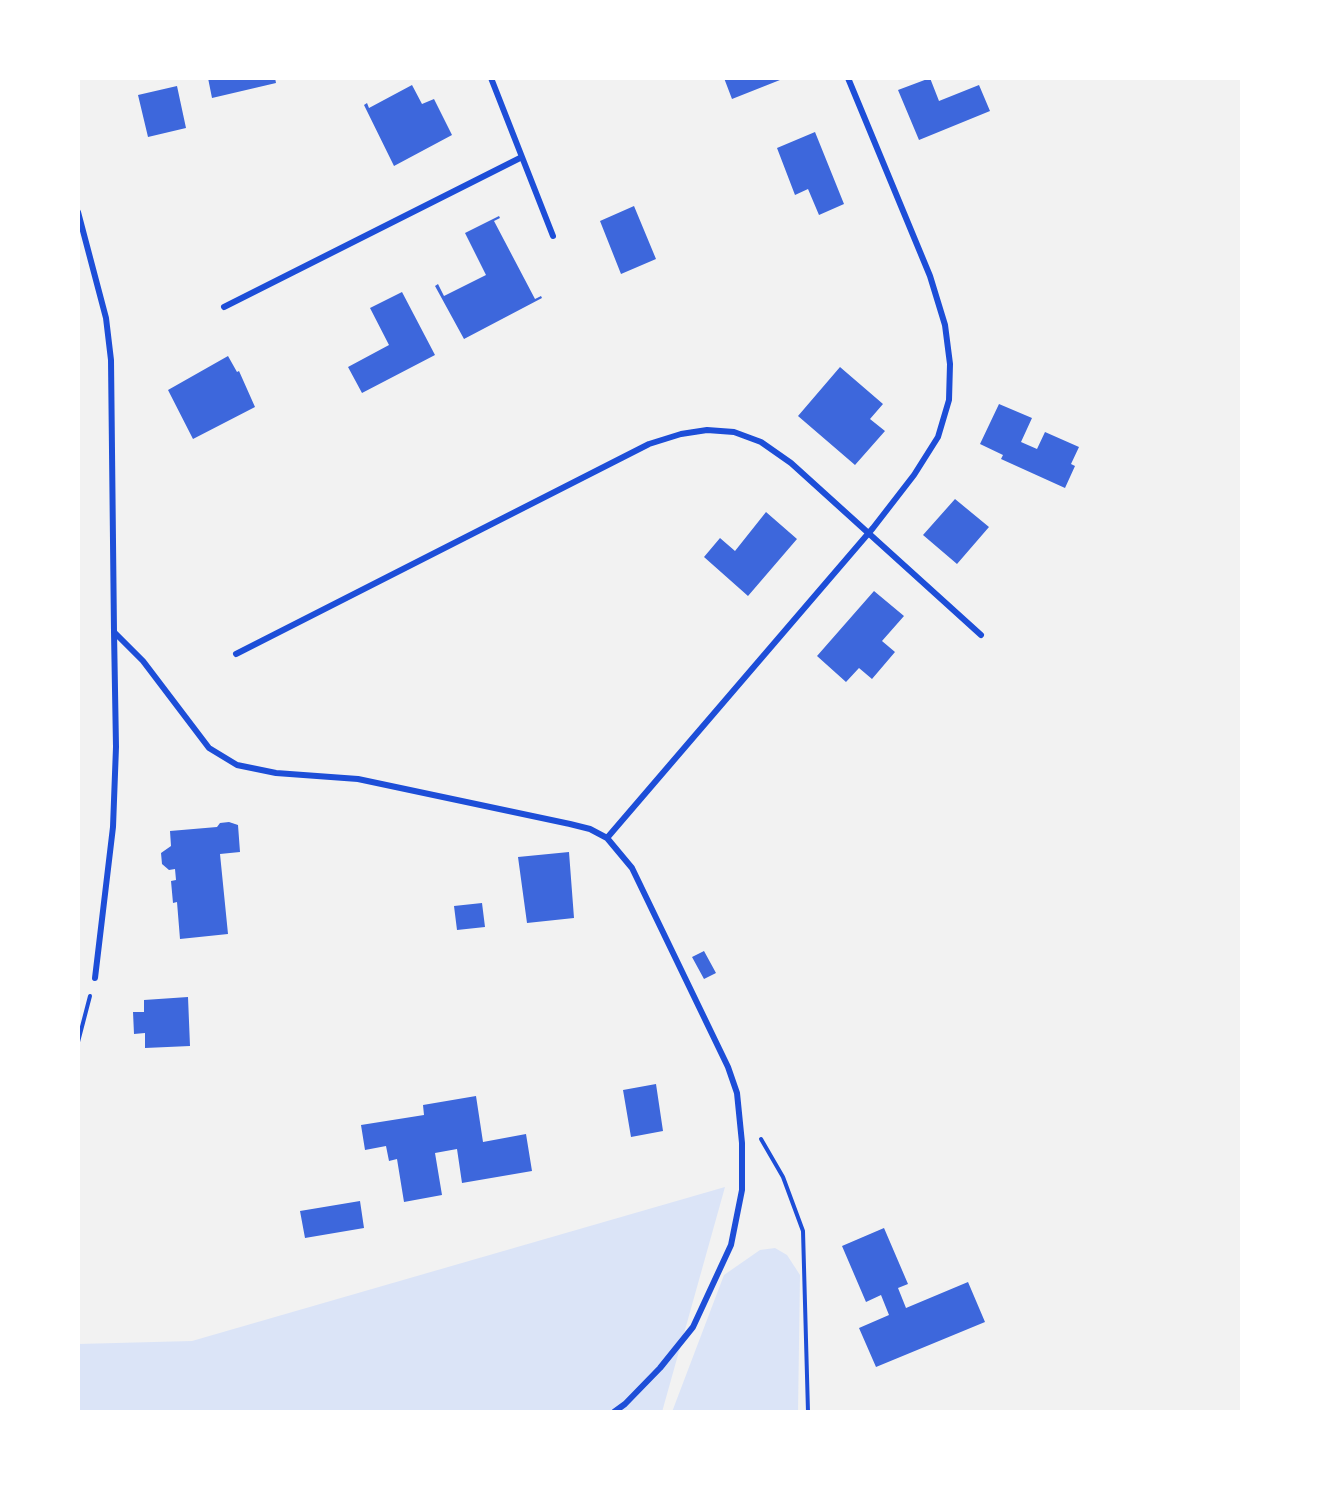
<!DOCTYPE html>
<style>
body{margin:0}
#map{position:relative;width:1320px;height:1490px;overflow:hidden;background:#f2f2f2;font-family:Cabin,sans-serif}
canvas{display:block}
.frame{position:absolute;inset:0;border:80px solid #fff;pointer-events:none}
</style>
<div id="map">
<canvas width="1320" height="1490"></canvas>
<div class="frame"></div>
</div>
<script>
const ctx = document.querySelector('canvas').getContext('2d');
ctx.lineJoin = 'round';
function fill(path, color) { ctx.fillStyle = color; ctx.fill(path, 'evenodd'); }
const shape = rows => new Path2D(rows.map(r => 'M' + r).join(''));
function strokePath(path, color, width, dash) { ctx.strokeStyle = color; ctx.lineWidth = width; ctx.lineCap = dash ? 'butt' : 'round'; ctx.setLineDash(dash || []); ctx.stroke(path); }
fill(shape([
 [725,1187,662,1412,78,1412,78,1344,192,1341],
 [775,1248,787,1255,800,1275,798,1412,672,1412,724,1275,760,1250]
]), '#dbe4f7');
fill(shape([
 [208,78,275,78,276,83,212,98],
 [724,78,785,78,732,99],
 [930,78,939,101,979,85,990,111,919,140,898,90],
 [412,85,422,104,434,99,452,135,394,166,364,105,367,103,369,108],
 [177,86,186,128,148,137,138,95],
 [815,132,844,204,819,215,808,189,795,195,777,148],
 [634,206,656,259,621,274,600,221],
 [499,216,500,218,494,221,535,299,541,296,542,298,464,339,435,286,438,284,444,296,486,275,465,233],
 [402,292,435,355,362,393,348,367,389,345,370,308],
 [228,356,237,372,239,371,255,407,193,439,168,390],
 [840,367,883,404,870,419,885,431,855,465,798,416],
 [999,404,1032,418,1021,442,1037,449,1045,432,1079,447,1071,464,1075,466,1065,488,1001,459,1003,455,980,444],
 [955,499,989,527,957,564,923,535],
 [766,512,797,539,748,596,704,557,720,538,735,551],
 [874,591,904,616,882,641,895,652,872,679,859,668,846,682,817,656],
 [229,822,238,825,240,852,220,854,228,934,180,939,177,902,173,903,171,881,176,880,175,869,169,870,162,864,161,853,171,846,170,831,217,827,220,823],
 [569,852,574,918,527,923,518,857],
 [482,903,485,927,457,930,454,906],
 [704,951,716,973,704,979,692,957],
 [188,997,190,1046,145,1048,145,1033,134,1034,133,1012,144,1012,144,1000],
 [656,1084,663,1131,631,1137,623,1090],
 [476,1096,483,1142,526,1134,532,1171,462,1183,457,1149,435,1153,442,1195,404,1202,397,1159,389,1161,386,1146,365,1150,361,1125,424,1115,423,1105],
 [360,1201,364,1228,305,1238,300,1211],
 [884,1228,908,1284,898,1288,906,1308,968,1282,985,1322,876,1367,859,1328,889,1315,881,1295,866,1302,842,1246]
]), '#3d67dc');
strokePath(shape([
 [78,1042,90,996],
 [761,1139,783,1177,803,1231,808,1412]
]), '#1d4ed8', 4);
strokePath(shape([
 [491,78,553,236],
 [78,212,106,318,111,360,114,632,143,661,209,748,237,765,276,773,358,779,570,824,590,829,607,838,632,868,728,1067,737,1093,742,1143,742,1190,731,1245,693,1327,660,1368,625,1404,614,1412],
 [224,307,522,157],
 [236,654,649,444,681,434,707,430,734,432,761,442,791,463,981,635],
 [607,838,873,528,914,475,938,437,949,400,950,364,945,325,930,276,848,78],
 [95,978,113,827,116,747,114,632]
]), '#1d4ed8', 6);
</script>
